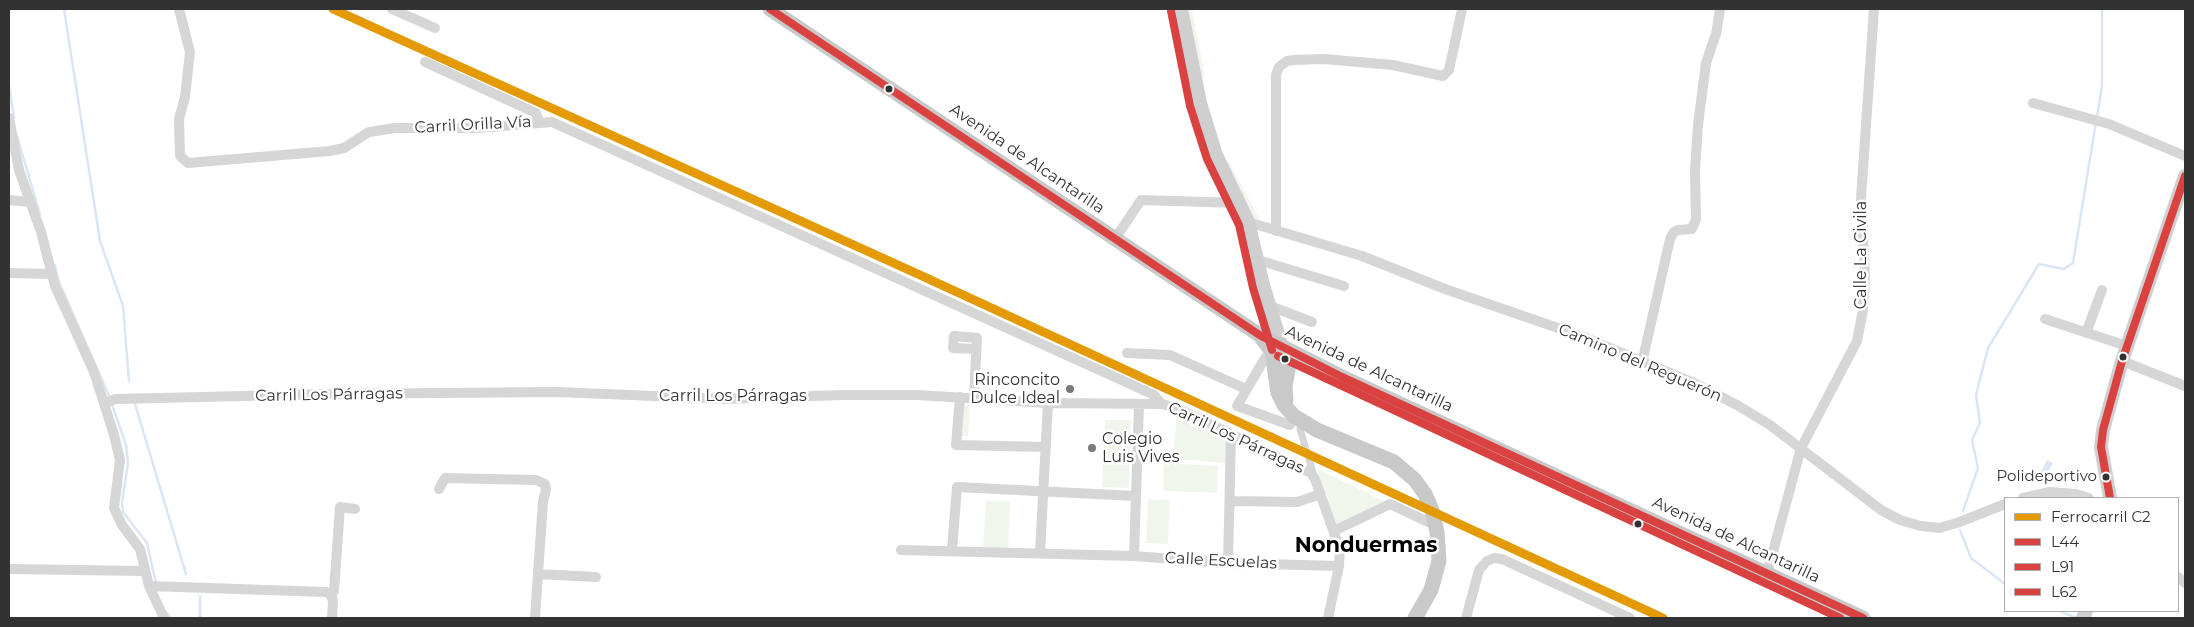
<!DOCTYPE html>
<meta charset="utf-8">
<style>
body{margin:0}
#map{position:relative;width:2194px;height:627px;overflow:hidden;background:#fff;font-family:Montserrat,sans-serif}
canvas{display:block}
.frame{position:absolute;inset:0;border:10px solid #323232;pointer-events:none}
.legend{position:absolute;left:2004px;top:497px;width:175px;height:115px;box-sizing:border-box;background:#fff;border:1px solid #adadad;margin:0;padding:6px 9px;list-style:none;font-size:15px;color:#323232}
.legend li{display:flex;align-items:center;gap:10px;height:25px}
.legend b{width:25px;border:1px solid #adadad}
</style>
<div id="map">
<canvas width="2194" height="627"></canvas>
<div class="frame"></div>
<ul class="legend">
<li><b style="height:6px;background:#e39a05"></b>Ferrocarril C2</li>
<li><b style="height:6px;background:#da4241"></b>L44</li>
<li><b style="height:6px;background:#da4241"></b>L91</li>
<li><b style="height:6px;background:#da4240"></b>L62</li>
</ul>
</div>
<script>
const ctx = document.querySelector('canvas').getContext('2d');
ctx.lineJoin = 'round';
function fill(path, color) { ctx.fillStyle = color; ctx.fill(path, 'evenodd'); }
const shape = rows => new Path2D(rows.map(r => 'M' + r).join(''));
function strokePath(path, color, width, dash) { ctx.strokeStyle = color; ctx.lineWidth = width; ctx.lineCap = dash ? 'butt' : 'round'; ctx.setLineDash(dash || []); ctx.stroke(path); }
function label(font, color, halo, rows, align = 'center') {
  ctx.font = font + ' Montserrat,sans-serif'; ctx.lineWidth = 5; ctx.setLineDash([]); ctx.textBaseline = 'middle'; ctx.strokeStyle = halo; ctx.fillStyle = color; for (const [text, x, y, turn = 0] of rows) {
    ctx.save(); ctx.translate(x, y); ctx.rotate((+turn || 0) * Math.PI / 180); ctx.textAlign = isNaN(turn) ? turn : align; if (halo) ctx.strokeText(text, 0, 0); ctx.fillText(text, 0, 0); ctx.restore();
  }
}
fill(shape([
 [1185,9,1192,9,1205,77,1199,78],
 [1229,162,1260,220,1254,219,1223,163],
 [962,404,970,405,968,436,961,436],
 [1177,416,1228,439,1227,463,1174,459,1174,446],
 [1105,420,1131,420,1129,488,1102,487],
 [1164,463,1218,466,1217,493,1163,491],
 [1316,468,1390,504,1334,531,1325,506,1329,500],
 [1148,499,1170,500,1168,544,1146,543],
 [986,501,1010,501,1008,549,983,548]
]), '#f1f6ed');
fill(shape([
 [2047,460,2053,463,2043,483,2037,480]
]), '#dbe6f4');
strokePath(shape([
 [64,9,100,241,123,306,129,381],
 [9,85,14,118],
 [2097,117,2102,86,2102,9],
 [17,136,40,214],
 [55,265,59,282,110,398],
 [112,404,126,445,128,463,122,502,123,512,147,543,156,583],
 [135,404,186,574],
 [1963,511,1978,468,1972,440,1980,423,1976,395,1988,348,2039,264,2064,269,2073,263,2096,122],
 [1960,530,1971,558,2005,584],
 [200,596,200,618],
 [2060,611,2076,618],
 [166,612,171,618]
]), '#dbe6f4', 2.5);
strokePath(shape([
 [1300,429,1314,476]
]), '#d6d6d6', 7);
strokePath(shape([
 [179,9,190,52,185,97,179,119,180,156,188,163,330,151,344,148,369,132,395,128,478,128,552,122,1117,378,1154,395,1162,404],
 [392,9,435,28],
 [425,62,536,113,539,122],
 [2033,103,2109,124,2185,156],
 [9,118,19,170,41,232,55,286,94,372,114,435,120,460,114,508,122,525,140,549,149,586,164,618],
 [9,200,30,202],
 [1248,222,1362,256,1445,289,1584,337,1692,382,1737,405,1770,425,1881,510,1900,520,1921,526,1939,528,1957,523,2005,504],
 [1276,231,1276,75,1279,67,1287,61,1294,60,1324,59,1393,65,1443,76,1449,70,1462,9],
 [1115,239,1141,200,1238,203],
 [1258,260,1344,286],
 [9,273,52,274],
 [1270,306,1312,322],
 [2045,319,2127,346],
 [2086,333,2102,290],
 [1272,352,1265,358,1237,406,1290,425],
 [1127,353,1170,355,1246,389],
 [2122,361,2185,386],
 [1642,363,1670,239,1674,232,1678,230,1692,229,1696,219,1695,170,1698,125,1706,63,1716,34,1720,9],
 [960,397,956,445,1046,447],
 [974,398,977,338,954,336,953,348,976,349],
 [104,403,116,399,160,398,324,394,557,392,727,399,844,395,917,395,1048,403,1162,404,1177,408,1311,473,1315,479,1340,550,1339,566,1328,618],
 [439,489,445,478,536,480,545,484,546,490,543,501,535,618],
 [2023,498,2050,492,2076,494,2089,498],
 [1230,501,1297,502,1321,494],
 [1334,531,1390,504,1428,522],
 [901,550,1134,556,1228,563,1339,566],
 [952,550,957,487,1136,496],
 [1040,553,1048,403],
 [1134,556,1139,405],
 [1228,563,1231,434],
 [9,569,144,571],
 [538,574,596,577],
 [1767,574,1801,448,1857,341,1863,310,1865,276,1861,198,1874,9],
 [2178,577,2185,583],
 [149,586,326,592,331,595,333,601,332,618],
 [331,595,334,591,340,507,355,509],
 [1466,618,1479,570,1487,561,1494,558,1502,559,1630,618]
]), '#d6d6d6', 10);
strokePath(shape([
 [1181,9,1200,103,1216,155,1248,222,1263,285,1282,347],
 [2110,498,2101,447,2103,430,2122,361,2185,176],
 [2083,618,2086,611]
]), '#cfcfcf', 14);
strokePath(shape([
 [770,9,1261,336,1342,377,1863,618],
 [1261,337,1272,352,1278,393,1284,405,1294,416,1317,430,1394,462,1415,480,1425,494,1432,510,1437,532,1439,561,1431,590,1415,618],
 [1282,347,1289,365,1285,386,1286,401]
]), '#c9c9c9', 15);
strokePath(shape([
 [770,9,1261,336,1342,377,1863,618]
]), '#da4241', 8);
strokePath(shape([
 [1171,11,1190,106,1207,159,1239,225,1253,288,1272,350],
 [1278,356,1840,618]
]), '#da4241', 8);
strokePath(shape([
 [2110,498,2101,447,2103,430,2122,361,2185,176]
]), '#da4240', 8);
strokePath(shape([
 [333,9,920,275,1663,618]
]), '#e39a05', 9);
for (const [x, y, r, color] of [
 [889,89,4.5,"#323232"],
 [2123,357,4.5,"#323232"],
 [1285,359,4.5,"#323232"],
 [1070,389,5,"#7a7a7a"],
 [1092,448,5,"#7a7a7a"],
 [2106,477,4.5,"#323232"],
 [1638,524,4.5,"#323232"]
]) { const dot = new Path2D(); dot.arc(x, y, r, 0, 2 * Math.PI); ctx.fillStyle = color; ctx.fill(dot); strokePath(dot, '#fff', 2); }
label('15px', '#323232', '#fff', [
 ["Polideportivo",2097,477]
], 'right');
label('16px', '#323232', '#fff', [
 ["Carril Orilla Vía",473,125,-3],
 ["Avenida de Alcantarilla",1027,159,34],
 ["Calle La Civila",1861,255,-90],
 ["Camino del Reguerón",1640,363,23],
 ["Avenida de Alcantarilla",1369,369,25],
 ["Carril Los Párragas",329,395,-1],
 ["Carril Los Párragas",733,396],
 ["Carril Los Párragas",1236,438,25],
 ["Avenida de Alcantarilla",1736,540,25],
 ["Calle Escuelas",1221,561,3]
]);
label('16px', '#323232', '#fff', [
 ["Rinconcito",1060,380],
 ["Dulce Ideal",1060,398],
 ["Colegio",1102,439,"left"],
 ["Luis Vives",1102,457,"left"]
], 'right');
label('bold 21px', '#000', '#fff', [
 ["Nonduermas",1366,546]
]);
</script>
